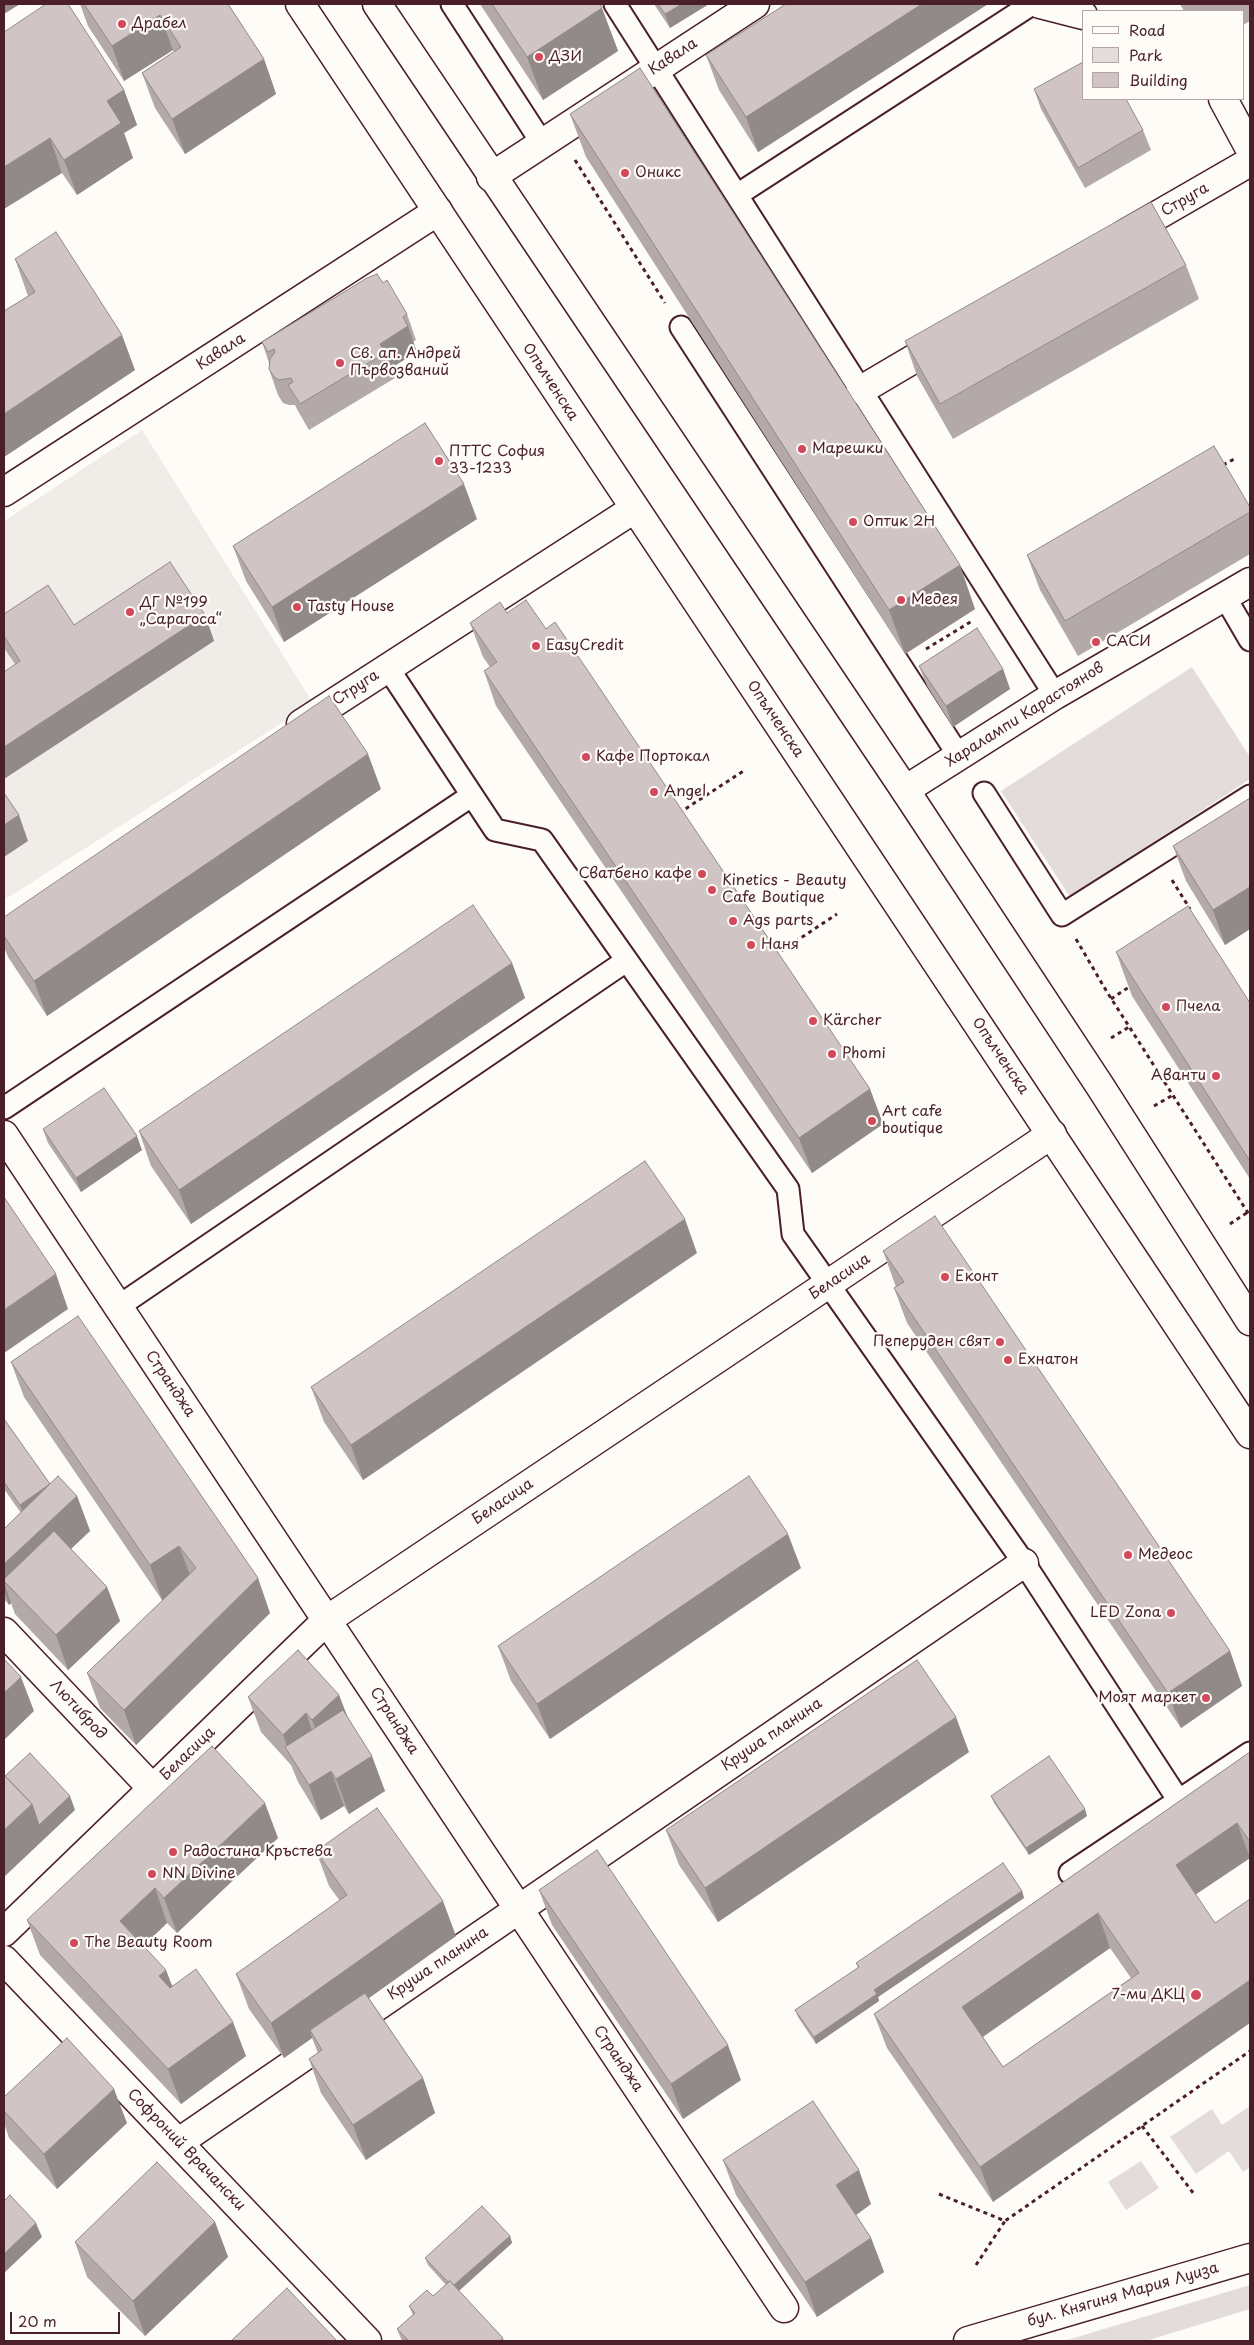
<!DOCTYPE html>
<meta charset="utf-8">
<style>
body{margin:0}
#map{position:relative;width:1254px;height:2345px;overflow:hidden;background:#fdfcf7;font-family:"Playpen Sans",sans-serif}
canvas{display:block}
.frame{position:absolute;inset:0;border:5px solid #4a1f2b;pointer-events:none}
.legend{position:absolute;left:1082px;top:10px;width:162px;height:90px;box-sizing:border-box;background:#fdfcf7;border:1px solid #b5a4a5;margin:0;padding:6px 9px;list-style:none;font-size:15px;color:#4a1f2b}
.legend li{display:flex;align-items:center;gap:10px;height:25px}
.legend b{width:25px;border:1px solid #b5a4a5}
.scale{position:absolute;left:10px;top:2312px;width:110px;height:22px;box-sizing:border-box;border:2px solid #4a1f2b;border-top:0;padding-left:6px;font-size:15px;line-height:18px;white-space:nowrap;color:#4a1f2b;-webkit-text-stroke:4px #fdfcf7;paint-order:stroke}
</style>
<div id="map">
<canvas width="1254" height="2345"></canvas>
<div class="frame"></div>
<ul class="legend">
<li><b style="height:6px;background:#fdfcf7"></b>Road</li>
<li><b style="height:14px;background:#e3dcda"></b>Park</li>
<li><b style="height:14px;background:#d0c5c4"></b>Building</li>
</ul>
<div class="scale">20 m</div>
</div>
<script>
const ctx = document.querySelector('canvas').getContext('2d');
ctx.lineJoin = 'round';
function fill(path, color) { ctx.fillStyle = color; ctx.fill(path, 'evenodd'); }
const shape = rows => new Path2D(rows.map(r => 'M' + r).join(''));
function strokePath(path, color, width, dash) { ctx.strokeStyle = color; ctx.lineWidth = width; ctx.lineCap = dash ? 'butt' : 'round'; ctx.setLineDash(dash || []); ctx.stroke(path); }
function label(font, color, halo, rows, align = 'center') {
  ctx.font = font + ' "Playpen Sans",sans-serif'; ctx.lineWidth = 4.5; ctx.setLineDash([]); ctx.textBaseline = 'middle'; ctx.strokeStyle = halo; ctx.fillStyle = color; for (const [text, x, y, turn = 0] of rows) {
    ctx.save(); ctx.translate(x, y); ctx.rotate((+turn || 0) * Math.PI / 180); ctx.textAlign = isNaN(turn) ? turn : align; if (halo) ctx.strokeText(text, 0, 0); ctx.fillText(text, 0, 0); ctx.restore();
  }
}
fill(shape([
 [142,430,313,703,4,900,4,521]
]), '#f0ece8');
fill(shape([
 [1192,667,1250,757,1250,779,1070,897,1001,791],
 [1250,2106,1250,2167,1243,2172,1229,2151,1196,2174,1170,2137,1212,2109,1222,2125],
 [1141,2161,1159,2188,1126,2210,1108,2182],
 [1250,2285,1250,2309,1146,2341,1064,2341]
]), '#e3dcda');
const lane = shape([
 [452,4,542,143],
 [615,4,1055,695],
 [737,195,1032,4],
 [681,327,959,756],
 [1225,597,1250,640],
 [388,668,495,830,542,840,788,1189,793,1234,1024,1563,1179,1801],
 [984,793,1062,915,1250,796],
 [4,1108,471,796],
 [119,1306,626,961],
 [1070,1873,1250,1753]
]);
const street = shape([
 [1040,4,1083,15],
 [1223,99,1250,149],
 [491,177,755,4],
 [1125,234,1250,162],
 [861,390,944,341],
 [4,492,438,211],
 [301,724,634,509],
 [905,790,1055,695,1250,582],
 [4,1135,784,2308],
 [4,1632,152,1788],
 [4,1932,327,1620,1052,1134],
 [4,1960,367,2341],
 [179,2142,1024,1563]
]);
const primary = shape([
 [300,4,1250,1434],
 [377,4,905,790,1100,1086,1250,1321],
 [968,2341,1250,2258]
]);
strokePath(lane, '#4a1f2b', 25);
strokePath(street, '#4a1f2b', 31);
strokePath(primary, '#4a1f2b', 31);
strokePath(shape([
 [575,160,665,303],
 [1223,465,1236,458],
 [926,649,972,621],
 [679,813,745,770],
 [1172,880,1190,909],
 [1076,939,1107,992,1250,1216],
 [775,955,837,914],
 [1111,999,1132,985],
 [1111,1038,1129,1027],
 [1154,1106,1173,1095],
 [1230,1224,1248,1212],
 [1142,2126,1194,2194],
 [939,2194,1005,2221,1250,2051],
 [976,2265,1005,2221]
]), '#4a1f2b', 3, [4, 4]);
strokePath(lane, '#fdfcf7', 21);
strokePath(street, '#fdfcf7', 28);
strokePath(primary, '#fdfcf7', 28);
fill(shape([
 [80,4,228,4,264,59,276,94,185,154,155,108,142,73,174,52,173,50,124,81,88,26],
 [480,4,600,4,618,51,543,100],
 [654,4,709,4,670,28],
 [786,4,988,4,758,152,719,90,706,55],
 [1180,4,1250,4,1250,21,1243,25,1243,11,1184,11],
 [4,32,124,90,137,125,124,133,133,158,77,195,62,173],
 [1034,89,1143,130,1151,150,1085,188,1041,109],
 [570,114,975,609,905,654,586,157],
 [15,259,135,370,4,457,4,311,28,296],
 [1186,265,1199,299,953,439,917,376,905,341],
 [383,283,407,314,416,340,413,342,417,352,391,368,395,378,309,430,298,411,295,405,289,405,283,403,278,395,269,369,269,363,262,342],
 [1250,507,1250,554,1078,656,1040,590,1027,555],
 [477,519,284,642,246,581,233,546],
 [507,613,546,629,870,1089,883,1124,812,1173,496,706,484,671,490,667,483,657,470,623],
 [4,614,74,625,205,615,214,641,15,664,4,648],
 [919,666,1003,669,1010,689,953,727,927,686],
 [381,789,47,1016,8,957,4,947,4,917],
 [1250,798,1250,929,1225,945,1186,881,1173,846],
 [1116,952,1250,1003,1250,1179,1132,996],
 [512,963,525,998,191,1224,151,1166,139,1131],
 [43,1129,142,1150,81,1192,48,1143],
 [883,1251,1230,1651,1242,1686,1181,1728,907,1323,894,1288,896,1287],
 [697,1253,363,1480,324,1422,311,1387],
 [11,1362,270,1613,136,1745,100,1708,87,1673,164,1599,162,1600,24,1397],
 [4,1419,50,1484,77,1496,90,1531,71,1549,107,1587,120,1621,68,1670,15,1614,11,1603,9,1605,4,1599,4,1529,21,1513,4,1489],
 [801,1568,550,1739,511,1681,498,1646],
 [339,1695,348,1718,385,1791,349,1814,344,1806,321,1820,298,1782,291,1765,261,1732,248,1697],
 [969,1752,718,1922,679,1865,666,1830],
 [1250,1752,1250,1859,1250,1858,1196,1894,993,2202,887,2048,874,2014],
 [1110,1948,1131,1978,1003,2067,983,2037],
 [991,1796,1087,1816,1029,1855,994,1803],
 [278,1838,177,1933,167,1923,143,1946,173,1986,246,2056,181,2104,40,1955,27,1920],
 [316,1851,456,1936,369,1998,423,2078,435,2113,366,2160,321,2093,309,2059,318,2053,312,2038,284,2058,249,2009,236,1974,340,1901,329,1886],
 [539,1890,741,2080,683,2119,552,1925],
 [1022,1891,1024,1898,878,1997,879,2001,816,2044,798,2017,795,2010,858,1968,856,1963],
 [4,2097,127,2123,57,2189,9,2138,4,2123],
 [723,2160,871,2204,856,2215,871,2238,884,2272,817,2317,736,2195],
 [215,2222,228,2257,145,2336,87,2277,75,2242],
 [510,2236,512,2243,459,2291,503,2338,504,2341,402,2341,397,2329,413,2315,409,2306,433,2296,446,2285,428,2265,425,2258]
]), '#b3a9a9');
fill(shape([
 [4,4,20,4,4,14],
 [682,4,709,4,670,28,665,14],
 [922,4,988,4,758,152,746,117],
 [602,8,618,51,543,100,527,57],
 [160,15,173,50,124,81,112,46],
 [264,59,276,94,185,154,172,119],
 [124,90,137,125,124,133,133,158,77,195,64,160,107,101],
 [50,138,62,173,4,209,4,167],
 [408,326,417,352,391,368,385,353,380,344],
 [122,335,135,370,4,457,4,414],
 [464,484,477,519,284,642,272,607],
 [960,565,975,609,905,654,889,610],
 [205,615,214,641,4,779,4,747],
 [1003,669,1010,689,953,727,946,706],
 [368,754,381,789,47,1016,34,981],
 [19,815,28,841,4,857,4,825],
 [1250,887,1250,929,1225,945,1213,910],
 [512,963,525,998,191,1224,179,1190],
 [870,1089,883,1124,812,1173,799,1138],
 [137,1136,142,1150,81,1192,76,1178],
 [685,1219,697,1253,363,1480,351,1445],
 [56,1274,68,1309,4,1353,4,1310],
 [50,1484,25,1519,20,1505],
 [77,1496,90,1531,19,1597,4,1581,4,1564],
 [788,1534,801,1568,550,1739,537,1704],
 [179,1546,192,1580,162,1600,150,1565],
 [258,1578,270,1613,136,1745,124,1710],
 [4,1582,11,1603,9,1605,4,1590],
 [107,1587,120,1621,68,1670,56,1635],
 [1230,1651,1242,1686,1181,1728,1168,1693],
 [21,1677,34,1711,4,1740,4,1693],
 [339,1695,352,1729,325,1755,312,1720],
 [306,1713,318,1748,291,1757,283,1735],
 [956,1717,969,1752,718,1922,705,1888],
 [372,1756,385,1791,349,1814,336,1779],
 [331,1771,344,1806,321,1820,309,1785],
 [70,1796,75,1810,4,1877,4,1830,32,1804],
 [265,1803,278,1838,177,1933,164,1898],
 [1085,1809,1087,1816,1029,1855,1026,1848],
 [1237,1823,1250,1858,1189,1899,1176,1865],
 [155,1888,167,1923,133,1956,120,1921],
 [1022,1891,1024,1898,878,1997,879,2001,816,2044,814,2037,874,1990],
 [443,1901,456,1936,314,2037,310,2030,312,2038,284,2058,271,2023],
 [1098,1913,1110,1948,975,2042,962,2007],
 [166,1970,179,2004,159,1976],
 [1250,1980,1250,2023,993,2202,980,2167],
 [233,2022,246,2056,181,2104,168,2069],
 [728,2045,741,2080,683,2119,671,2084],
 [423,2078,435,2113,366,2160,353,2125],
 [114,2089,127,2123,57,2189,44,2154],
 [859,2170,871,2204,849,2220,836,2185],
 [215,2222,228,2257,145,2336,133,2301],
 [36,2223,42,2237,4,2273,4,2254],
 [510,2236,512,2243,455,2294,452,2287],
 [871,2238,884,2272,817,2317,805,2282]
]), '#928a89');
const building = shape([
 [46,4,68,4,124,90,107,101,121,123,64,160,50,138,4,167,4,32,46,4],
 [84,4,228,4,264,59,172,119,142,73,181,47,160,15,112,46,84,4],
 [492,4,600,4,602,8,527,57,492,4],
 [658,4,682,4,665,14,658,4],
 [786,4,922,4,746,117,706,55,786,4],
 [1083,62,1083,99,1126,99,1143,130,1078,168,1034,89,1083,62],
 [640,68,960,565,889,610,570,114,640,68],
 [1151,202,1186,265,940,404,905,341,1151,202],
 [56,232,122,335,4,414,4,311,35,292,15,259,56,232],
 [377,274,383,283,387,280,407,314,403,317,408,326,380,344,385,353,300,404,288,385,293,382,291,378,279,380,274,377,269,369,270,359,275,352,274,349,268,352,262,342,367,278,377,274],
 [425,423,464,484,272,607,233,546,425,423],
 [1214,446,1250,507,1250,512,1065,621,1027,555,1214,446],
 [170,562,205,615,4,747,4,672,20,661,4,636,4,614,48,585,74,625,170,562],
 [526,600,546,629,555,622,870,1089,799,1138,484,671,497,662,470,623,500,602,507,613,526,600],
 [977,628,1003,669,946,706,919,666,977,628],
 [329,696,368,754,34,981,4,936,4,917,329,696],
 [4,793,19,815,4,825,4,793],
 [1250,798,1250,887,1213,910,1173,846,1250,798],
 [473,905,512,963,179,1190,139,1131,473,905],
 [1188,906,1250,1003,1250,1161,1116,952,1188,906],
 [104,1088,137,1136,76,1178,43,1129,104,1088],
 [645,1161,685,1219,351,1445,311,1387,645,1161],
 [4,1197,56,1274,4,1310,4,1197],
 [935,1216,1230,1651,1168,1693,894,1288,904,1282,883,1251,935,1216],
 [78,1316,258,1578,124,1710,87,1673,196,1568,179,1546,150,1565,11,1362,78,1316],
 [4,1419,50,1484,20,1505,4,1482,4,1419],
 [58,1476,77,1496,4,1564,4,1529,58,1476],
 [749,1476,788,1534,537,1704,498,1646,749,1476],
 [54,1531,107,1587,56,1635,4,1581,4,1579,54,1531],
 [298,1650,339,1695,312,1720,306,1713,283,1735,248,1697,298,1650],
 [4,1659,21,1677,4,1693,4,1659],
 [917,1660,956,1717,705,1888,666,1830,917,1660],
 [343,1710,372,1756,336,1779,331,1771,309,1785,285,1747,343,1710],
 [212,1746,265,1803,164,1898,155,1888,120,1921,166,1970,159,1976,170,1988,196,1969,233,2022,168,2069,27,1920,212,1746],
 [1250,1752,1250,1842,1237,1823,1176,1865,1215,1923,1250,1899,1250,1980,980,2167,874,2014,1250,1752],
 [1098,1913,1139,1973,1003,2067,962,2007,1098,1913],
 [30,1753,70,1796,39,1825,32,1804,5,1776,30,1753],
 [1049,1756,1085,1809,1026,1848,991,1796,1049,1756],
 [4,1775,32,1804,4,1830,4,1775],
 [377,1808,443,1901,271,2023,236,1974,347,1895,316,1851,377,1808],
 [597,1850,728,2045,671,2084,539,1890,597,1850],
 [1003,1863,1022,1891,874,1990,877,1994,814,2037,795,2010,859,1967,856,1963,1003,1863],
 [365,1993,423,2078,353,2125,309,2059,322,2050,310,2030,365,1993],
 [67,2038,114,2089,44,2154,4,2111,4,2097,67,2038],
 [813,2101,859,2170,836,2185,871,2238,805,2282,723,2160,813,2101],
 [157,2162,215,2222,133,2301,75,2242,157,2162],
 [10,2195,36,2223,4,2254,4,2201,10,2195],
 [482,2206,510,2236,454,2285,450,2281,448,2282,425,2258,482,2206],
 [450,2281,503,2338,500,2341,409,2341,397,2329,415,2313,409,2306,427,2290,433,2296,450,2281],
 [287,2288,337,2341,231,2341,287,2288]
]);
fill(building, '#d0c5c4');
strokePath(building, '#928a89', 1);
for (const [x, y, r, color] of [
 [122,24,5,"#d1495b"],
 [539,57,5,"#d1495b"],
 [625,173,5,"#d1495b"],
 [340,363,5,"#d1495b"],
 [802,449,5,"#d1495b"],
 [439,461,5,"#d1495b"],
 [853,522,5,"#d1495b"],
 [901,600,5,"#d1495b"],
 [297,607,5,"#d1495b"],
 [130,612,5,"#d1495b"],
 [1096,642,5,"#d1495b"],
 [536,646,5,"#d1495b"],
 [586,757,5,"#d1495b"],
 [654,792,5,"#d1495b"],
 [702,874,5,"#d1495b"],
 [712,890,5,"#d1495b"],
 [733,921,5,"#d1495b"],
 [751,945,5,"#d1495b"],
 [1166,1007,5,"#d1495b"],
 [813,1021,5,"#d1495b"],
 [832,1054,5,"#d1495b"],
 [1216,1076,5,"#d1495b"],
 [872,1121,5,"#d1495b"],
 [945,1277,5,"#d1495b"],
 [1000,1342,5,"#d1495b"],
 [1008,1360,5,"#d1495b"],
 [1128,1555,5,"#d1495b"],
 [1171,1613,5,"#d1495b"],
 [1206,1698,5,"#d1495b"],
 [173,1852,5,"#d1495b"],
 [152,1874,5,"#d1495b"],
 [74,1943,5,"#d1495b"],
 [1196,1995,6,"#d1495b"]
]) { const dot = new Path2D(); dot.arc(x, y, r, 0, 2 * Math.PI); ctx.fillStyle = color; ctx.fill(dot); strokePath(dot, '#fdfcf7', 2); }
label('15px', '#4a1f2b', '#fdfcf7', [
 ["Драбел",132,24],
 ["ДЗИ",549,57],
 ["Оникс",635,173],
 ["Св. ап. Андрей",350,354],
 ["Първозваний",350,371],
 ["Марешки",812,449],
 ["ПТТС София",449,452],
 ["33-1233",449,469],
 ["Оптик 2Н",863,522],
 ["Медея",911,600],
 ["ДГ №199",140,603],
 ["„Сарагоса“",140,620],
 ["Tasty House",307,607],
 ["САСИ",1106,642],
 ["EasyCredit",546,646],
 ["Кафе Портокал",596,757],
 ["Angel",664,792],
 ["Сватбено кафе",692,874,"right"],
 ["Kinetics - Beauty",722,881],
 ["Cafe Boutique",722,898],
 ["Ags parts",743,921],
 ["Наня",761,945],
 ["Пчела",1176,1007],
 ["Kärcher",823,1021],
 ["Phomi",842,1054],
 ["Аванти",1206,1076,"right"],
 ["Art cafe",882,1112],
 ["boutique",882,1129],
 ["Еконт",955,1277],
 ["Пеперуден свят",990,1342,"right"],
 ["Ехнатон",1018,1360],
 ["Медеос",1138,1555],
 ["LED Zona",1161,1613,"right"],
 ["Моят маркет",1196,1698,"right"],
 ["Радостина Кръстева",183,1852],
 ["NN Divine",162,1874],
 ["The Beauty Room",84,1943],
 ["7-ми ДКЦ",1185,1995,"right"]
], 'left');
label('15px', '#4a1f2b', '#fdfcf7', [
 ["Кавала",673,57,-33],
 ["Струга",1185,200,-30],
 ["Кавала",221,352,-33],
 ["Опълченска",550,382,57],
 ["Струга",356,688,-33],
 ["Харалампи Карастоянов",1025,715,-32],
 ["Опълченска",775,719,56],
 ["Опълченска",1000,1056,56],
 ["Беласица",840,1277,-34],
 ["Странджа",170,1384,56],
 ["Беласица",503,1502,-34],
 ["Лютиброд",78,1710,47],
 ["Странджа",394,1721,57],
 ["Круша планина",772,1735,-34],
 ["Беласица",188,1754,-44],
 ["Круша планина",438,1964,-34],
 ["Странджа",618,2059,56],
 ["Софроний Врачански",186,2150,46],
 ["бул. Княгиня Мария Луиза",1123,2295,-16]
]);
</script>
